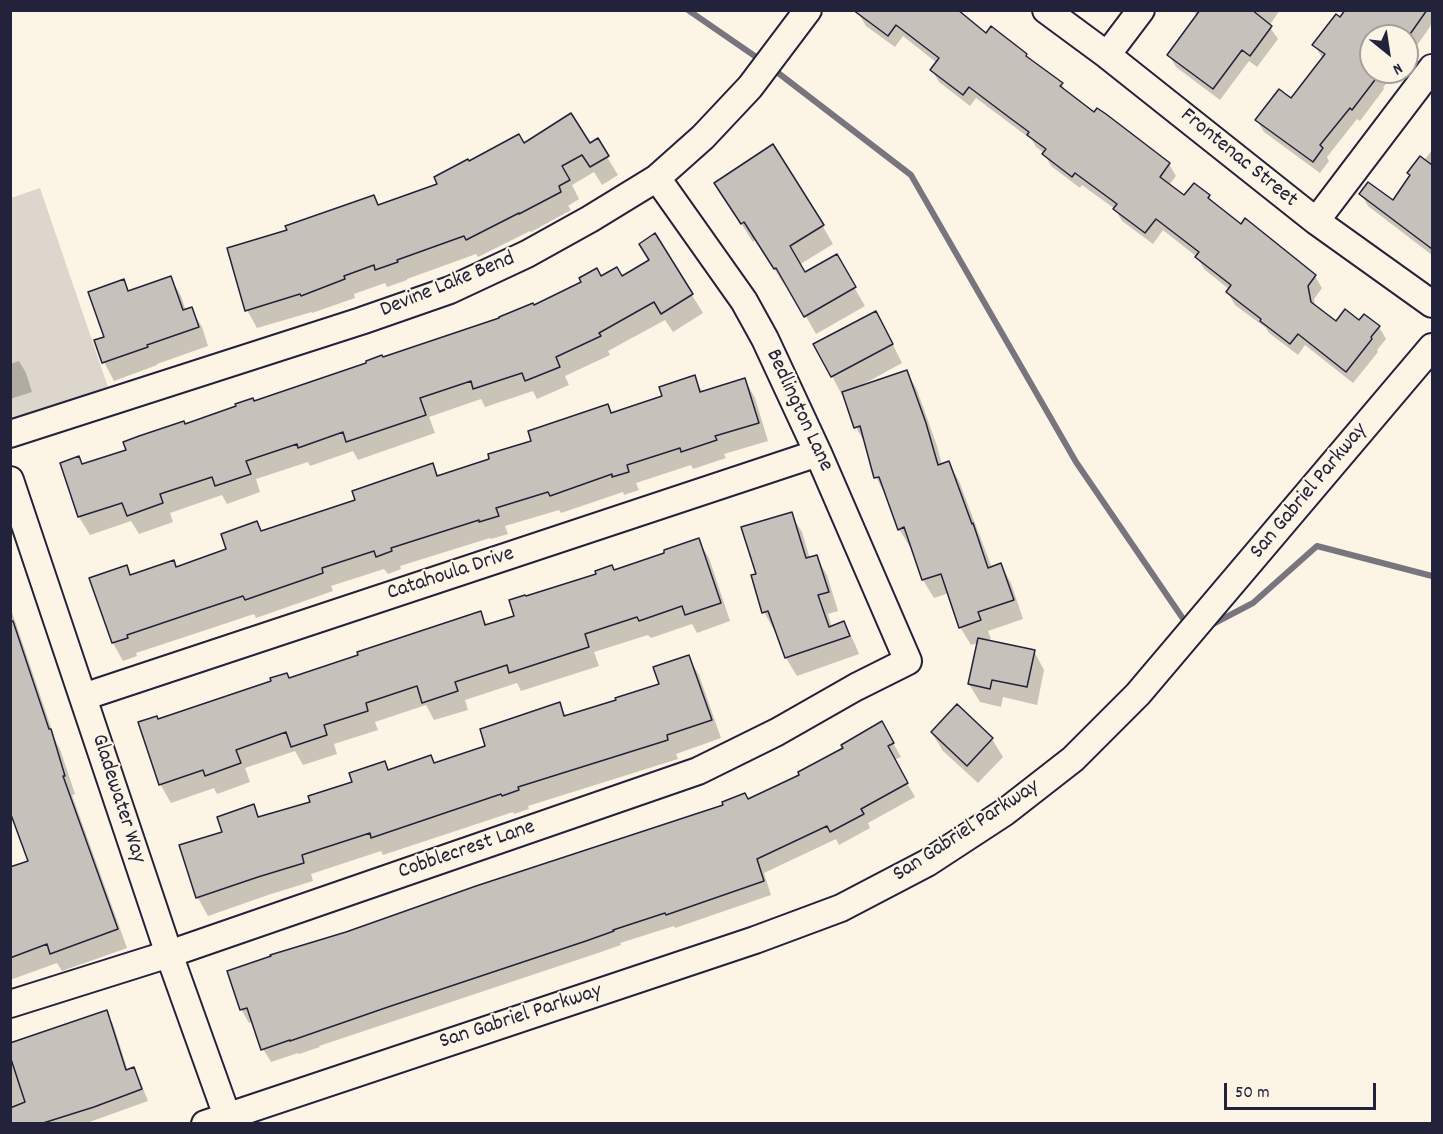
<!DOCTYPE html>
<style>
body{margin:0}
#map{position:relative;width:1443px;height:1134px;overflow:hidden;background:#fcf5e5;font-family:Dekko,sans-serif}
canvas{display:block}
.frame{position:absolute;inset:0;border:12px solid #22223b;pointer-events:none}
.north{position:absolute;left:1359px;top:24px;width:60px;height:60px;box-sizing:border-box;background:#fcf5e5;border:2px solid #a5a1a1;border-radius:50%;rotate:150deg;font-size:16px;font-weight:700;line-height:24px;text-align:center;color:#22223b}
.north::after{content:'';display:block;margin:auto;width:21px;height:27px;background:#22223b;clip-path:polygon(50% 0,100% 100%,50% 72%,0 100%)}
.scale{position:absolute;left:1224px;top:1083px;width:152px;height:27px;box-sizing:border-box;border:3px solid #22223b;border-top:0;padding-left:8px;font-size:18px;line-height:21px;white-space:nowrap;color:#22223b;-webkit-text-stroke:4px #fcf5e5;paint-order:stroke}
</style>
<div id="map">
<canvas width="1443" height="1134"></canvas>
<div class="frame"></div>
<div class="north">N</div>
<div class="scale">50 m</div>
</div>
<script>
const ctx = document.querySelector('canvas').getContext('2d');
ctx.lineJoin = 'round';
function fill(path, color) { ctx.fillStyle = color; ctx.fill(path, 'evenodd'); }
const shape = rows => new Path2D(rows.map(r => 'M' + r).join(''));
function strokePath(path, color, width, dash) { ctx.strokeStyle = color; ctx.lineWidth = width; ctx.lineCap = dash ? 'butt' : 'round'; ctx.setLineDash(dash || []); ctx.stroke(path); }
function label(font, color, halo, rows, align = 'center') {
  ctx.font = font + ' Dekko,sans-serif'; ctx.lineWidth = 4.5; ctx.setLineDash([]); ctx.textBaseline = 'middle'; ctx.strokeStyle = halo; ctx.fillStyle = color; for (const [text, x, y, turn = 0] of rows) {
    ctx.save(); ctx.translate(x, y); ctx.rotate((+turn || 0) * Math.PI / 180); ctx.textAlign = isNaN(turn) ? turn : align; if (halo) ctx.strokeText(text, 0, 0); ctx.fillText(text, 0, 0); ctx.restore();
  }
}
fill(shape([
 [40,188,109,390,11,423,11,198]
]), '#dcd6cc');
fill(shape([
 [862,10,959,10,958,13,986,35,1026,55,1028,59,1062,84,1066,93,1095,114,1169,164,1176,176,1169,185,1185,197,1209,196,1213,204,1241,226,1315,276,1322,288,1314,299,1315,307,1336,323,1359,322,1379,327,1386,339,1377,350,1378,352,1353,383,1305,345,1298,355,1269,333,1266,328,1235,305,1228,293,1230,290,1204,269,1197,257,1163,230,1153,244,1122,221,1115,209,1082,185,1080,188,1051,166,1044,153,1036,147,1032,140,976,98,970,106,939,82,932,70,937,63,903,36,895,47,866,26,859,14],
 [1197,10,1280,10,1269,26,1278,39,1257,67,1249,61,1220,100,1176,67,1169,55,1197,17,1195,13],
 [1347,10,1432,10,1432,24,1415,48,1411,45,1407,50,1407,36,1371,36,1371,72,1390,72,1385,79,1387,82,1383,88,1384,89,1360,121,1357,119,1327,157,1329,161,1320,173,1264,132,1257,120,1291,100,1323,59,1314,45,1340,19],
 [523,145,589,145,607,157,618,175,602,185,594,172,572,185,579,199,568,206,571,210,531,232,530,231,478,257,476,254,407,279,407,280,387,287,385,283,354,294,355,298,312,313,312,312,257,328,247,310,289,231,373,197,379,206,439,184,469,163],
 [1432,150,1432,255,1368,206,1361,194,1393,202],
 [716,184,822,225,833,244,799,265,805,274,836,256,865,306,816,334,788,285,786,287,755,240,753,242],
 [655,235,703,313,673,332,665,320,608,351,610,355,565,376,569,385,537,399,533,391,485,407,481,399,429,417,435,433,358,460,353,451,310,466,308,462,256,479,260,492,227,504,222,495,170,513,173,522,139,534,131,521,90,535,79,517,62,464,83,465,128,451,185,425,383,359,533,306,601,278,622,278,650,261],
 [170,277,181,296,186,311,191,309,202,327,208,346,157,364,157,365,114,381,104,362,106,338,123,281,129,292],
 [886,331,902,363,860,386,860,387,907,372,917,390,936,443,942,465,949,463,959,481,992,568,1001,565,1011,583,1023,619,988,631,991,639,985,641,1034,651,1044,670,1037,705,1003,697,1001,707,980,702,969,684,978,643,971,645,960,627,949,593,934,598,923,580,912,547,910,547,899,529,886,496,876,477,867,447,856,427,845,394,842,395,832,376],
 [19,361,26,373,32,392,10,399,10,364],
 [694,377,703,393,745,380,755,398,768,441,724,454,726,458,693,469,691,465,636,483,639,490,624,495,623,492,561,513,559,510,505,526,508,534,491,539,490,538,400,566,401,569,388,574,384,569,331,586,333,591,256,618,254,614,209,629,136,653,137,656,123,661,113,643,91,579,126,567,131,576,173,561,177,568,228,550,257,523,262,532,357,501,433,465,439,477,491,460,533,442,607,406,612,415,664,397],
 [791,514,802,532,810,559,816,557,827,575,838,611,828,614,832,627,844,623,854,642,859,654,797,676,786,658,776,630,774,630,764,612,757,575],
 [698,540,709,558,730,621,697,633,692,624,651,638,648,635,594,652,599,666,521,691,517,683,465,700,468,710,434,720,426,705,375,722,378,730,334,744,337,754,303,765,295,751,245,768,250,782,217,794,214,788,171,803,160,784,158,721,289,679,480,613,487,625,516,617,614,572,666,554],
 [10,606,56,742,60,749,75,794,72,795,127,948,62,971,57,963,10,980,10,889,29,862,13,814,10,815],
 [688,657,699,675,721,738,676,754,678,759,528,806,529,809,514,814,513,812,383,855,381,851,311,874,313,881,268,895,208,916,198,898,181,846,224,833,253,806,260,818,311,803,388,771,431,757,435,764,487,746,559,704,567,717,661,685],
 [882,724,901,757,894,760,915,797,868,823,870,828,839,845,836,839,764,873,771,895,675,928,674,926,620,943,621,945,595,954,319,1046,320,1047,299,1054,298,1053,271,1062,263,1049,253,1021,249,1023,241,1009,346,933,748,800,801,776,845,748],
 [932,733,992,739,1003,757,978,783,943,751],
 [106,1012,113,1024,128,1071,134,1069,140,1081,148,1101,84,1124,10,1124,10,1045]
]), '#0003');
strokePath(shape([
 [688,10,762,61],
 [773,69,911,175,1076,462,1188,626],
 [1209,626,1253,603,1317,546,1432,576]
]), '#78757e', 6);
const building = shape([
 [853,10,958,10,986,33,991,26,1022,50,1027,54,1026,56,1063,83,1060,86,1094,112,1097,108,1106,114,1170,163,1160,177,1184,195,1194,183,1210,195,1208,198,1241,224,1245,218,1316,275,1308,286,1311,302,1336,321,1345,309,1359,320,1364,314,1380,326,1371,337,1372,339,1346,372,1298,334,1290,344,1260,321,1261,319,1226,292,1231,285,1195,257,1199,252,1156,219,1145,233,1113,209,1117,204,1075,173,1072,177,1042,154,1046,149,1027,135,1029,132,1010,118,969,87,963,95,930,70,939,58,896,25,888,36,853,10],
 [1200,10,1252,10,1272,26,1250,56,1242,50,1213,89,1167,55,1200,10],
 [1345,10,1427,10,1408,37,1371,36,1371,72,1381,72,1352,110,1350,108,1320,145,1323,148,1313,162,1255,120,1279,89,1291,98,1325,54,1312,45,1336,14,1340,17,1345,10],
 [571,113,590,143,598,138,609,156,590,167,582,155,562,166,570,180,559,186,561,192,519,214,519,213,466,240,464,236,397,260,398,262,375,270,374,265,344,276,345,279,301,296,300,294,245,311,227,248,287,230,285,226,374,195,378,205,437,184,434,177,468,159,469,161,519,134,524,143,571,113],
 [773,144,824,225,790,246,805,272,837,254,856,287,804,317,776,268,774,269,744,222,741,224,714,183,773,144],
 [1420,156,1432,165,1432,249,1359,194,1368,182,1393,200,1410,175,1407,173,1420,156],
 [655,233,693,294,661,314,654,302,599,333,601,336,556,357,560,367,525,381,522,373,473,389,471,381,420,398,426,415,346,442,343,432,298,448,297,444,246,461,251,474,215,486,212,477,160,494,163,503,127,516,122,503,78,517,60,463,79,456,82,464,126,450,123,442,139,436,184,421,185,424,236,406,235,404,253,398,254,401,366,363,366,361,382,355,383,357,499,318,499,317,533,303,534,305,581,282,579,278,597,268,601,276,617,267,622,276,649,260,639,244,655,233],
 [171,276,183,310,192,307,199,327,147,345,148,347,102,363,94,340,104,337,88,292,124,279,128,291,171,276],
 [876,311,893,344,831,377,813,344,876,311],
 [907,370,926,423,938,465,949,461,972,524,973,523,988,568,1001,563,1014,600,978,612,981,620,959,628,941,574,922,580,904,527,898,530,879,477,874,478,860,426,854,428,842,392,907,370],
 [695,375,700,392,745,378,759,423,715,436,717,440,681,452,680,448,627,465,629,472,612,477,612,474,550,496,548,492,496,508,499,516,479,522,479,520,391,548,392,551,376,557,374,551,322,568,323,573,245,600,243,596,198,611,127,635,128,638,112,643,89,578,127,565,130,575,174,560,176,567,226,549,221,534,257,521,261,531,355,500,352,491,433,463,437,476,489,459,488,454,531,441,528,431,608,404,611,413,662,396,659,387,695,375],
 [792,512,806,558,817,555,829,592,818,595,829,627,844,621,850,636,785,658,768,611,762,613,751,575,756,574,741,527,792,512],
 [699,538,721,603,685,615,682,606,639,621,637,617,585,634,589,647,509,673,507,665,455,682,458,691,422,703,417,686,366,703,368,711,324,725,327,735,291,747,286,732,236,750,241,763,205,776,203,770,159,785,138,722,157,716,158,719,271,681,270,678,287,673,289,678,358,655,357,652,481,611,485,625,514,616,509,600,525,595,526,596,596,574,595,571,612,565,614,570,664,553,664,550,699,538],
 [13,621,49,729,51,729,65,776,63,776,118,929,50,954,47,944,10,958,10,867,28,861,10,812,10,622,13,621],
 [978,638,1035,650,1027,687,992,680,990,689,968,684,978,638],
 [689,655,712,720,667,735,668,740,518,787,519,790,502,796,501,794,371,838,370,833,302,855,304,863,258,877,196,898,179,845,222,832,217,817,254,804,258,817,310,802,308,796,352,782,349,773,385,761,388,770,431,755,434,763,485,746,480,729,560,702,564,716,616,700,615,698,659,684,653,667,689,655],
 [957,704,993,738,967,766,931,732,957,704],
 [882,721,894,743,888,746,908,783,861,809,864,814,830,832,827,826,757,859,764,881,666,915,665,913,613,930,614,931,586,941,388,1007,290,1041,290,1040,261,1050,247,1008,240,1010,227,971,271,956,270,955,346,932,476,886,723,805,722,802,745,793,748,799,799,775,798,772,843,748,841,745,882,721],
 [107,1010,126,1070,134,1067,142,1089,94,1107,40,1124,10,1124,10,1108,25,1102,10,1056,10,1043,107,1010]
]);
fill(building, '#c6c1bb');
strokePath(building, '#22223b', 1.5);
const minor = shape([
 [1046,10,1107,55,1316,221,1432,304],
 [1107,55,1141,10],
 [1316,221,1432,68],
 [10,434,361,321,450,290,527,254,590,219,657,178,703,137,750,87,808,10],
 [10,480,169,954,227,1116],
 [83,697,818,453],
 [10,1004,169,954,698,771,777,732,856,687,908,661,818,453,765,339,744,301,657,178],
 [205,1124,755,940,841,908,927,863,1005,812,1073,759,1138,694,1432,347]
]);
strokePath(minor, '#22223b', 30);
strokePath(minor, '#fcf5e5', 26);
label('22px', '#22223b', '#fcf5e5', [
 ["Frontenac Street",1238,159,39],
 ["Devine Lake Bend",448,286,-22],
 ["Bedlington Lane",798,411,65],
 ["San Gabriel Parkway",1310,492,-50],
 ["Catahoula Drive",451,575,-18],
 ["Gladewater Way",117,799,72],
 ["San Gabriel Parkway",967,832,-33],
 ["Cobblecrest Lane",467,851,-19],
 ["San Gabriel Parkway",521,1018,-18]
]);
</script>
